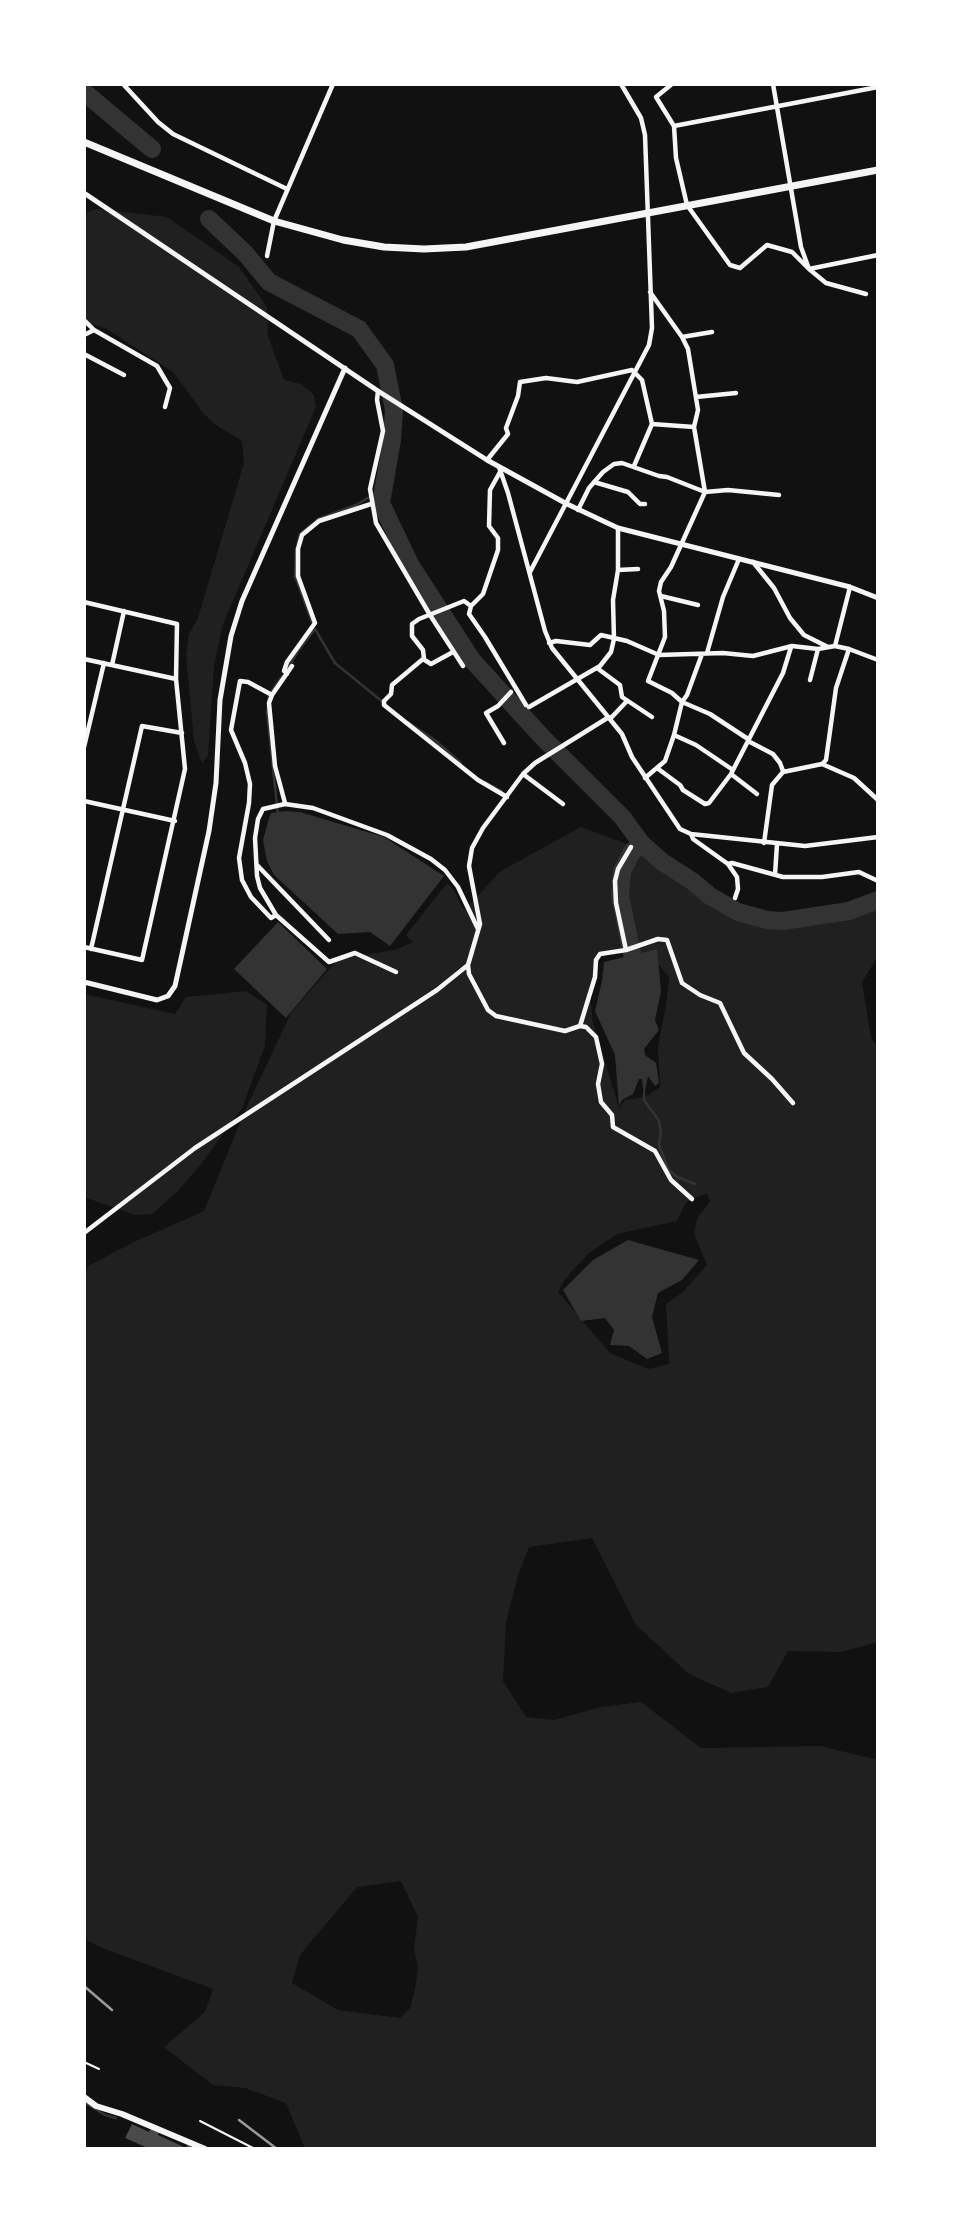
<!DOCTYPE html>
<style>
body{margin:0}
#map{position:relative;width:962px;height:2233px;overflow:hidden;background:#111;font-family:"Alegreya Sans",sans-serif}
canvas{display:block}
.frame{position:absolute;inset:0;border:86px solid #fff;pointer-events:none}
</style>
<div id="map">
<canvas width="962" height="2233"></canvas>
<div class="frame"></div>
</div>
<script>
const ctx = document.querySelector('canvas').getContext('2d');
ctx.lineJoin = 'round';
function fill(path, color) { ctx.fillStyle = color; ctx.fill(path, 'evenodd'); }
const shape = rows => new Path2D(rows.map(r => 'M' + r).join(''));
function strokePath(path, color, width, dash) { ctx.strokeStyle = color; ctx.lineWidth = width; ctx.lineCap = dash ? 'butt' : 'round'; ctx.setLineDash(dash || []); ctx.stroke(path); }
fill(shape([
 [97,209,167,217,239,267,267,307,268,336,284,380,301,384,314,395,316,407,223,624,214,665,208,756,202,763,194,741,186,655,189,634,198,618,244,463,242,441,216,425,204,414,173,372,107,329,84,322,84,213],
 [581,827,643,850,701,895,751,921,813,923,878,909,878,956,862,982,871,1038,878,1046,878,1642,841,1652,788,1651,768,1687,731,1693,689,1674,636,1625,592,1538,529,1547,518,1575,506,1622,503,1681,526,1717,554,1720,601,1707,641,1702,701,1748,820,1746,878,1760,878,2149,312,2149,304,2146,286,2103,245,2088,213,2085,164,2047,205,2012,213,1989,105,1949,84,1939,84,1272,88,1266,134,1242,204,1211,247,1106,291,1013,338,959,395,950,413,942,406,935,447,883,453,889,464,910,501,871],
 [625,949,650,954,669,977,666,1005,658,1046,660,1087,645,1097,625,1100,619,1108,593,1022,589,987,600,957],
 [707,1193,710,1201,697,1219,694,1234,707,1265,683,1292,666,1304,669,1364,648,1369,610,1353,558,1292,565,1279,589,1253,617,1234,677,1221,686,1202],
 [401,1881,418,1917,414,1949,418,1967,415,1990,410,2008,400,2018,338,2010,292,1983,300,1955,357,1887],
 [246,991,267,1005,265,1046,242,1108,202,1163,177,1192,152,1214,135,1215,84,1197,84,994,175,1014,186,997]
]), '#202020');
fill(shape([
 [286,811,300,812,384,837,444,876,390,946,370,932,338,934,274,875,267,861,263,840,269,818,271,813],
 [278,922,327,969,286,1018,234,969],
 [657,949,661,991,655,1020,659,1030,644,1049,645,1055,656,1063,659,1083,655,1086,648,1076,644,1096,642,1079,639,1079,633,1094,622,1100,619,1106,615,1055,595,1011,602,981,604,962],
 [628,1240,699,1260,682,1280,658,1293,652,1317,662,1353,647,1359,629,1346,610,1345,614,1330,605,1318,581,1321,563,1290,593,1260]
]), '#333');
strokePath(shape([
 [312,622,295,576,296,550,300,534,318,519,356,505,373,495,381,494],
 [288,668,298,651,315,629,335,663,384,703],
 [408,722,436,741,461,763],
 [485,782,502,791],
 [278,815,267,712,269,695,282,676],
 [644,1093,644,1100,659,1121,661,1132,659,1145,668,1169,677,1177,695,1184],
 [84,2102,105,2115,116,2118]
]), '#333', 2.5);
strokePath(shape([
 [84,92,152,149],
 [209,219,245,253,269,282,359,329,385,365,394,410,392,440,381,503,411,566,472,660,543,738,623,818,641,843,661,861,692,881,710,896,738,912,767,920,783,921,849,911,878,900],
 [635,967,620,896,622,871,632,852,641,843]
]), '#333', 18);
fill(shape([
 [132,2124,149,2132,151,2128,159,2132,158,2135,186,2148,187,2145,197,2149,150,2149,125,2138]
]), '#4a4a4a');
strokePath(shape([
 [84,2062,99,2069],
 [200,2121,253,2148]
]), '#f5f5f5', 2);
strokePath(shape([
 [123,84,158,122,173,134,287,189],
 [672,84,656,97,674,126,676,158,687,205,730,265,740,268,767,245,792,252,809,269,878,255],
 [773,84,801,247,809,269,826,283,866,294],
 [674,126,878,87],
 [267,256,274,221,333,84],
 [84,320,94,330,157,366,170,388,165,407],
 [84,335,94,330],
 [682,337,712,332],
 [84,354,124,375],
 [378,391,377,400,383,431,370,489,376,523,430,615,463,666],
 [696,397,736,393],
 [652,424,694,427],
 [487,460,508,434,506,428,518,396,520,382,546,378,577,382,632,370,642,380,652,424,634,466],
 [499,467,508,493,545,631,552,648,622,734,632,757,680,829,691,834,805,846,878,837],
 [500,472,490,490,489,526,498,538,498,550,483,594,471,606,469,614,485,637,526,705],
 [594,482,628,492,640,504,645,504],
 [578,510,589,488,603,472,614,464,622,463,659,476,667,477,705,492,728,490,779,495],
 [753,562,774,588,790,618,804,635,828,647],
 [618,570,638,569],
 [530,572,649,345,652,328,645,135,641,118,621,84],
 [661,596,698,605],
 [84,602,177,624,176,679,185,769,142,960,84,947],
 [549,643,556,641,590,645,601,635,627,641,659,655,723,653,753,656,792,646,818,649,835,646,849,649,878,660],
 [835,646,850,587],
 [453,652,431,664,423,659,417,664,392,685,391,694,384,701,384,705,478,780,507,797],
 [707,653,723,597,739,559],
 [702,654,687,695,682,702,710,714,748,739],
 [84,659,176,679],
 [424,659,423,650,412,636,412,624,419,619,464,601,471,606],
 [112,665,124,611],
 [597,668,620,685,622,697,652,717],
 [287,674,284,671,287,662,315,623,298,576,298,549,302,535,319,521,371,504],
 [810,680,818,649],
 [272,695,248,682,240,681,231,730,245,763,250,784,249,803,239,858,242,880,251,897,271,918,276,915],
 [529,707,600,666,611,652,614,639,613,600,618,570,618,528],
 [610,719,627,701],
 [674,735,696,745,733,770],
 [748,741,773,754,780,763,783,771],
 [504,743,486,713,498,706,511,692],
 [84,747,104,663],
 [822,764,854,778,878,800],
 [657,768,680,785,683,790,705,804,709,803,731,774,783,673,791,647],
 [523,774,563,804],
 [731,774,757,794],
 [645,778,665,761,674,735,682,702,672,693,648,681,665,637,664,611,659,591,661,582,671,567,705,492,694,427,698,410,688,349,682,337,650,292],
 [84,801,175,821],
 [285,803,275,766,269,703,272,695,292,666],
 [691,834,693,839,728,864,737,877,738,889,735,898],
 [764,843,772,785,783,772,822,764,826,760,836,688,849,649],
 [728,864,732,863,783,877,822,877,859,872,878,881],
 [257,865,329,940],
 [775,875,777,844],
 [91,949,142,726,182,733],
 [626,950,616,903,615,881,618,869,631,847],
 [468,965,469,974,488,1010,496,1016,565,1031,580,1026,586,1027,596,1037,602,1064,598,1084,601,1102,612,1115,613,1127,655,1151,671,1180,692,1199],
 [396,972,355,953,329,962,276,915,260,888,257,876,255,838,258,819,263,809,285,804,313,808,387,835,431,859,445,870,458,887,478,929],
 [580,1026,595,977,596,960,600,954,626,950,658,939,667,940,682,983,700,995,720,1003,744,1053,772,1079,793,1103],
 [84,1233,195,1148,437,990,468,965,480,924,469,866,472,848,483,828,523,774,535,763,609,717]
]), '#f5f5f5', 4.5);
strokePath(shape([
 [84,193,378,391,487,460,567,504,618,528,850,587,878,598],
 [84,982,157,1000,168,996,175,986,209,831,216,783,220,700,231,636,242,601,345,368]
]), '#f5f5f5', 5);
strokePath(shape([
 [84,2097,96,2106,122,2114,205,2149]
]), '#f5f5f5', 6);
strokePath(shape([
 [84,142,274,221,343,240,384,247,424,249,466,247,878,170]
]), '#f5f5f5', 7);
strokePath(shape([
 [84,1986,112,2010],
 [239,2120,277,2149]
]), '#9a9a9a', 2.5);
</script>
